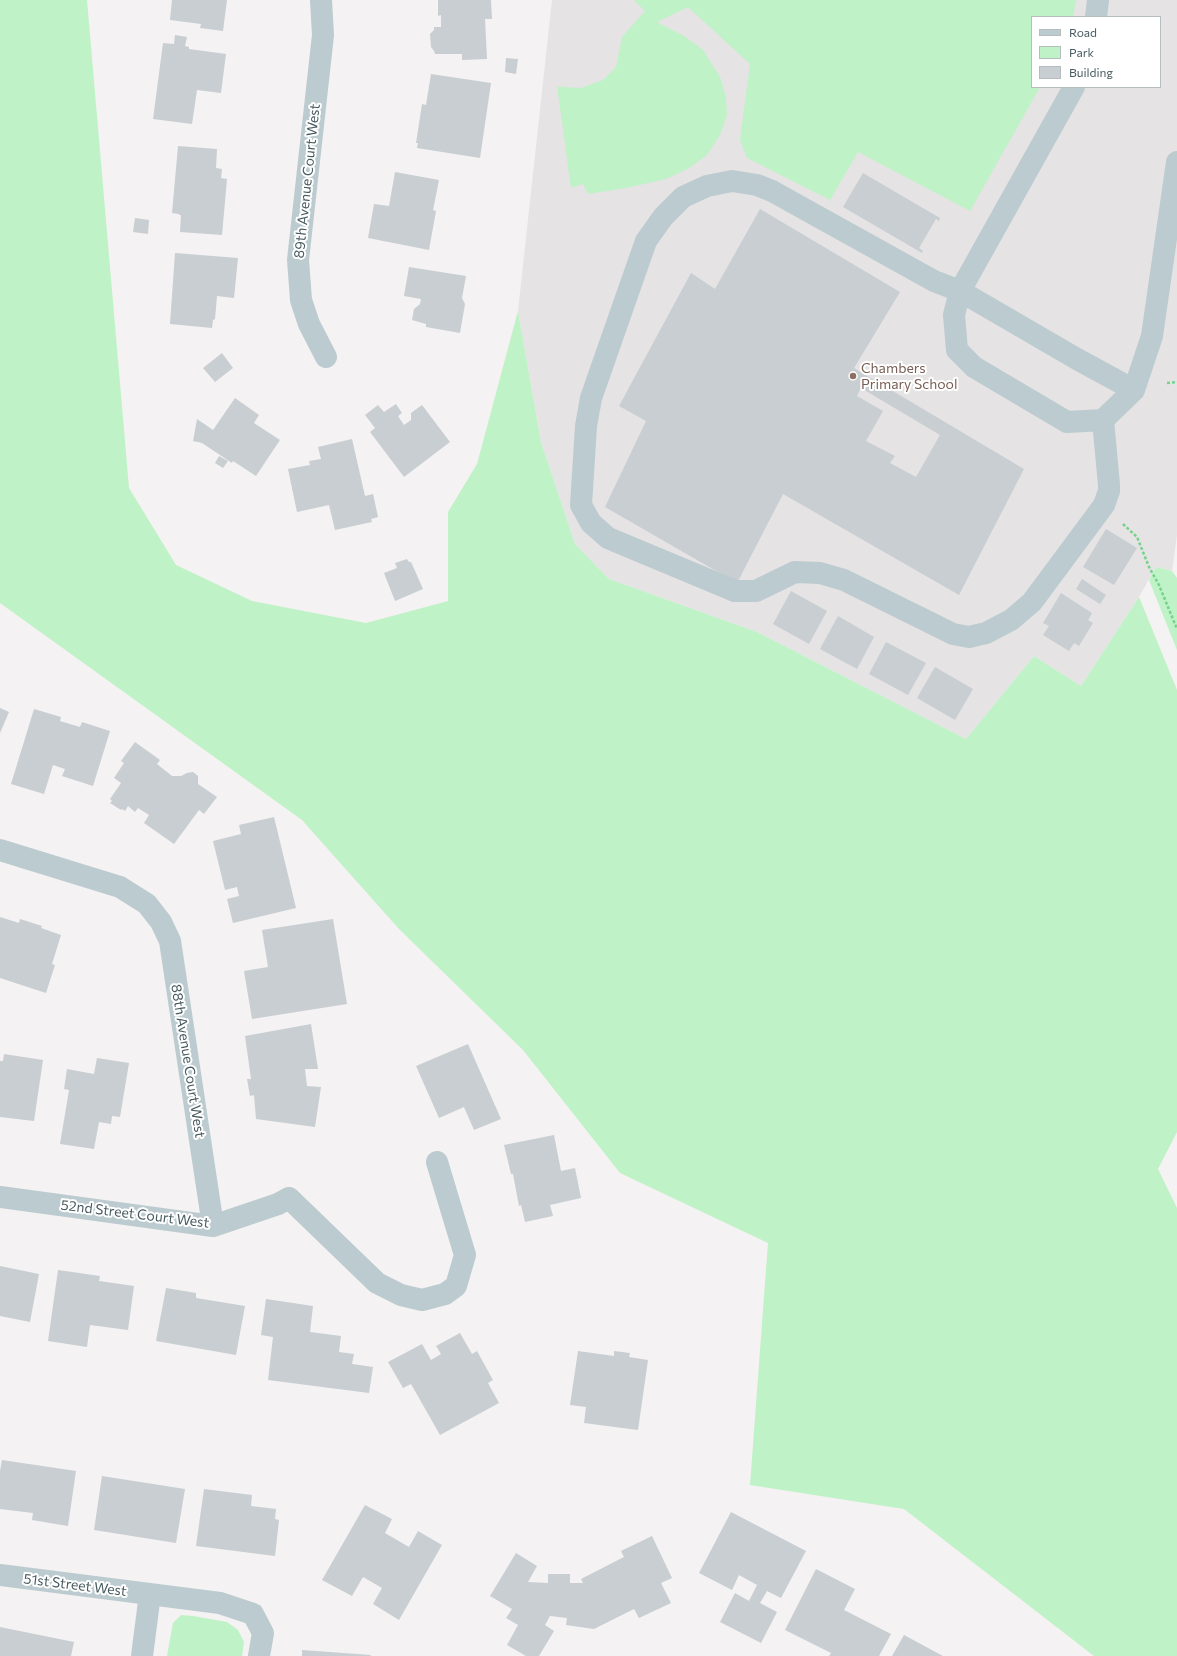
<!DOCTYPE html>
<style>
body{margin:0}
#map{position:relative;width:1177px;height:1656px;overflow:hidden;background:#f4f2f2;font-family:Commissioner,sans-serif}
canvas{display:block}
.legend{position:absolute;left:1031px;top:16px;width:130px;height:72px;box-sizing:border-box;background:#fff;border:1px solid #b6bdbf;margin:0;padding:5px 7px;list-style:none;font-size:12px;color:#485b60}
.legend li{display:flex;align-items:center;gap:8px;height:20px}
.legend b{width:20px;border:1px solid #b6bdbf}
</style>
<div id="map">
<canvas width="1177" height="1656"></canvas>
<ul class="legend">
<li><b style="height:5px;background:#bccbcf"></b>Road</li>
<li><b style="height:11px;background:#bff2c6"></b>Park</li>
<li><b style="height:11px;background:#c8ced1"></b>Building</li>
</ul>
</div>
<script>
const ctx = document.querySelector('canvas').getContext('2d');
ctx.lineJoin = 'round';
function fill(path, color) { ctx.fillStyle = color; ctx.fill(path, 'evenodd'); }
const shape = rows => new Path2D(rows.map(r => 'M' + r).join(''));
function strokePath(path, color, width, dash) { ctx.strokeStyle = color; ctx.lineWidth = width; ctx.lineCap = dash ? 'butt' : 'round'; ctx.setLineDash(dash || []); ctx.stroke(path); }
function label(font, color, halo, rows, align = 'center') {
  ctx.font = font + ' Commissioner,sans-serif'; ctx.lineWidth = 4; ctx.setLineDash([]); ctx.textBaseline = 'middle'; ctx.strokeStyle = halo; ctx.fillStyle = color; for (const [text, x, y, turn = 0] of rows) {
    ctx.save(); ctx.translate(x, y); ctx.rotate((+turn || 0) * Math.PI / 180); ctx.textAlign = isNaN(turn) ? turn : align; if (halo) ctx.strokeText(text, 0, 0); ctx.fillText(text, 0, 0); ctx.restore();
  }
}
fill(shape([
 [552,0,1177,0,1177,535,1172,571,1156,567,1139,597,1081,686,1034,656,966,739,757,632,609,579,575,544,541,442,518,311],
 [1032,17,1160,17,1160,87,1032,87]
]), '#e5e3e4');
fill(shape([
 [0,0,87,0,129,488,176,565,252,601,366,623,448,601,448,512,477,464,518,311,541,442,575,544,609,579,757,632,966,739,1034,656,1081,686,1139,597,1177,690,1177,1132,1158,1169,1177,1208,1177,1656,1094,1656,904,1509,750,1485,768,1243,620,1173,523,1050,399,929,302,820,0,603],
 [634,0,1076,0,1073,17,1032,17,1032,87,1040,87,970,211,858,152,830,200,747,158,740,140,750,64,688,7,657,22,684,36,703,50,720,77,726,98,727,115,720,135,707,155,689,168,666,179,626,188,588,194,583,184,571,188,557,86,562,87,581,88,603,80,616,67,622,37,645,11],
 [1156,567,1172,571,1177,578,1177,650,1149,580],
 [181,1615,193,1616,227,1622,238,1630,244,1642,242,1656,167,1656,173,1623]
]), '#bff2c6');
fill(shape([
 [172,0,227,0,223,31,200,28,201,24,170,20],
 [438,0,491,0,492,19,485,19,487,59,462,60,462,54,435,54,434,51,431,47,430,34,434,30,434,27,441,27,441,15,438,16],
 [175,35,187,37,185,46,189,47,189,49,226,54,221,93,197,90,192,124,153,119,163,43,174,44],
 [506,58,518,59,516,74,505,72],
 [431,74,491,83,480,158,417,148,418,143,416,143,422,104,426,105],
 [178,146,217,149,216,168,222,169,221,178,227,179,222,235,180,232,181,215,179,215,179,214,172,213],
 [395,172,439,180,433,210,436,211,429,250,368,238,374,204,389,206],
 [863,173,940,218,939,221,936,219,919,248,923,251,922,253,843,207],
 [760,209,900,292,854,368,1024,469,959,595,783,494,737,583,605,507,646,421,619,406,691,273,715,289],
 [861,388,940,435,916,477,890,463,895,456,866,441,883,411,857,396],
 [135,218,149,220,148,234,133,232],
 [175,253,238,258,234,298,217,296,215,319,213,320,212,328,170,324],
 [409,267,466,276,462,298,465,304,460,333,426,327,426,324,412,320,414,309,420,304,421,299,404,296],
 [222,353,233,368,215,382,203,368],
 [235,398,259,415,254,423,280,440,256,476,233,461,232,463,202,443,193,441,197,419,213,430],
 [396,404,402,413,398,416,404,425,411,420,411,413,422,405,450,442,404,477,370,432,375,428,365,415,378,405,384,412],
 [352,439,365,496,373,494,378,517,371,519,372,522,335,530,329,505,297,512,288,469,310,465,309,461,321,459,318,447],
 [219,456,228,461,223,468,215,463],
 [1106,529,1137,548,1114,585,1083,567],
 [407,559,409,562,411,562,423,589,395,601,384,573,397,568,395,563],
 [1082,579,1106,595,1100,604,1076,589],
 [791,591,827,611,809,644,773,624],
 [1061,593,1092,613,1088,620,1093,623,1079,646,1074,643,1069,651,1043,635,1049,626,1043,623],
 [838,616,874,637,857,669,820,649],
 [886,642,926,663,908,695,869,674],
 [935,667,973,689,955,720,917,698],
 [0,708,9,712,0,733],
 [34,709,61,717,60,721,80,727,82,722,110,731,93,786,62,776,65,769,53,765,44,794,11,784],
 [135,742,160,760,157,764,172,776,181,776,187,773,193,772,198,776,198,784,217,797,204,814,199,810,174,844,144,823,149,815,138,808,135,812,128,806,125,811,122,809,121,810,110,803,112,801,110,799,121,783,114,778,124,763,121,761],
 [274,817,296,908,233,923,227,899,239,896,237,887,225,890,213,841,241,834,239,825],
 [0,917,19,923,20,919,42,926,41,928,61,935,52,964,55,965,46,993,0,978],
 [333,919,347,1004,252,1019,244,971,268,967,262,930],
 [311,1024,318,1069,305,1069,307,1086,321,1087,315,1127,256,1119,254,1095,250,1096,247,1079,251,1079,245,1036],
 [468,1044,501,1119,474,1130,464,1107,439,1118,416,1066],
 [4,1054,43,1060,34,1121,0,1117,0,1061,3,1061],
 [97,1058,129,1063,120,1117,112,1116,111,1124,99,1122,94,1149,60,1144,69,1090,64,1089,67,1069,94,1074],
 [554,1135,561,1171,575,1168,581,1198,550,1205,553,1216,525,1222,521,1205,519,1206,513,1174,511,1174,504,1145],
 [0,1266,39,1274,30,1322,0,1316],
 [58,1270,100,1276,99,1281,134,1286,128,1330,90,1325,87,1347,48,1341],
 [166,1288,196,1293,196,1298,245,1306,236,1355,156,1341],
 [266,1299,313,1306,310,1332,341,1336,339,1352,354,1354,352,1364,373,1367,369,1393,268,1380,273,1337,261,1335],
 [460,1333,472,1354,477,1351,493,1380,488,1383,499,1403,440,1435,411,1384,403,1388,388,1362,422,1344,431,1360,441,1354,436,1346],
 [578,1351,614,1356,614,1351,630,1353,629,1357,648,1360,638,1430,584,1423,586,1407,570,1405],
 [2,1460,76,1471,68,1526,32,1520,33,1513,0,1509,0,1471],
 [102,1476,185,1489,176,1543,94,1530],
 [204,1489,252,1495,251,1506,276,1509,275,1519,279,1520,275,1556,196,1546],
 [365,1505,392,1519,385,1533,409,1547,418,1531,442,1545,399,1620,373,1604,382,1588,363,1577,352,1596,322,1580],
 [731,1512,806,1551,781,1598,767,1591,760,1603,777,1612,761,1643,720,1622,735,1593,749,1601,757,1585,739,1575,732,1590,699,1573],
 [652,1536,672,1578,661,1583,671,1603,639,1618,634,1609,594,1629,566,1625,567,1618,550,1616,545,1625,554,1631,539,1656,526,1656,507,1645,518,1625,506,1618,512,1609,490,1596,516,1553,537,1566,528,1582,548,1583,548,1574,570,1574,570,1583,583,1583,581,1579,624,1557,621,1551],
 [816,1569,855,1589,844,1610,891,1634,879,1656,829,1656,831,1653,785,1630],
 [0,1627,74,1642,71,1656,0,1656],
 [904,1635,943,1656,892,1656],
 [302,1650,371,1655,370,1656,302,1656]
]), '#c8ced1');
strokePath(shape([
 [1167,383,1177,382],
 [1123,524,1137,537,1149,567,1159,585,1177,629]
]), '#75d38c', 2.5, [3, 2]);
strokePath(shape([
 [321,0,323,35,298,260,301,300,309,324,326,357],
 [1096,17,1098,0],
 [1074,87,960,291,954,315,957,350,974,367,1067,422,1103,420,1134,390,1152,336,1177,162],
 [1103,420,1109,485,1109,491,1104,505,1032,602,1011,620,986,633,969,637,953,634,844,580,820,573,795,572,756,591,735,591,608,538,591,523,581,505,586,426,591,398,646,241,663,217,683,197,707,186,732,181,757,185,772,191,934,281,960,291,1077,359,1134,390],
 [0,850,120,887,147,904,161,922,170,941,213,1226],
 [0,1197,213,1226,278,1204,289,1198,377,1283,401,1295,422,1300,445,1294,456,1286,465,1255,437,1162],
 [0,1575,220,1603,253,1614,263,1633,259,1656],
 [142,1656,150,1594]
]), '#bccbcf', 22);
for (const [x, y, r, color] of [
 [853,376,4,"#8d6e63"]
]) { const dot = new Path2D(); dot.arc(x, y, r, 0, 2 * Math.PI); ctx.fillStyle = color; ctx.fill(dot); strokePath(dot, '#fff', 1.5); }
label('14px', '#485b60', '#fff', [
 ["89th Avenue Court West",307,181,-84],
 ["88th Avenue Court West",188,1061,81],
 ["52nd Street Court West",135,1214,7],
 ["51st Street West",75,1585,7]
]);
label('14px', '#785e54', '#fff', [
 ["Chambers",861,368],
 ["Primary School",861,384]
], 'left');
</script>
